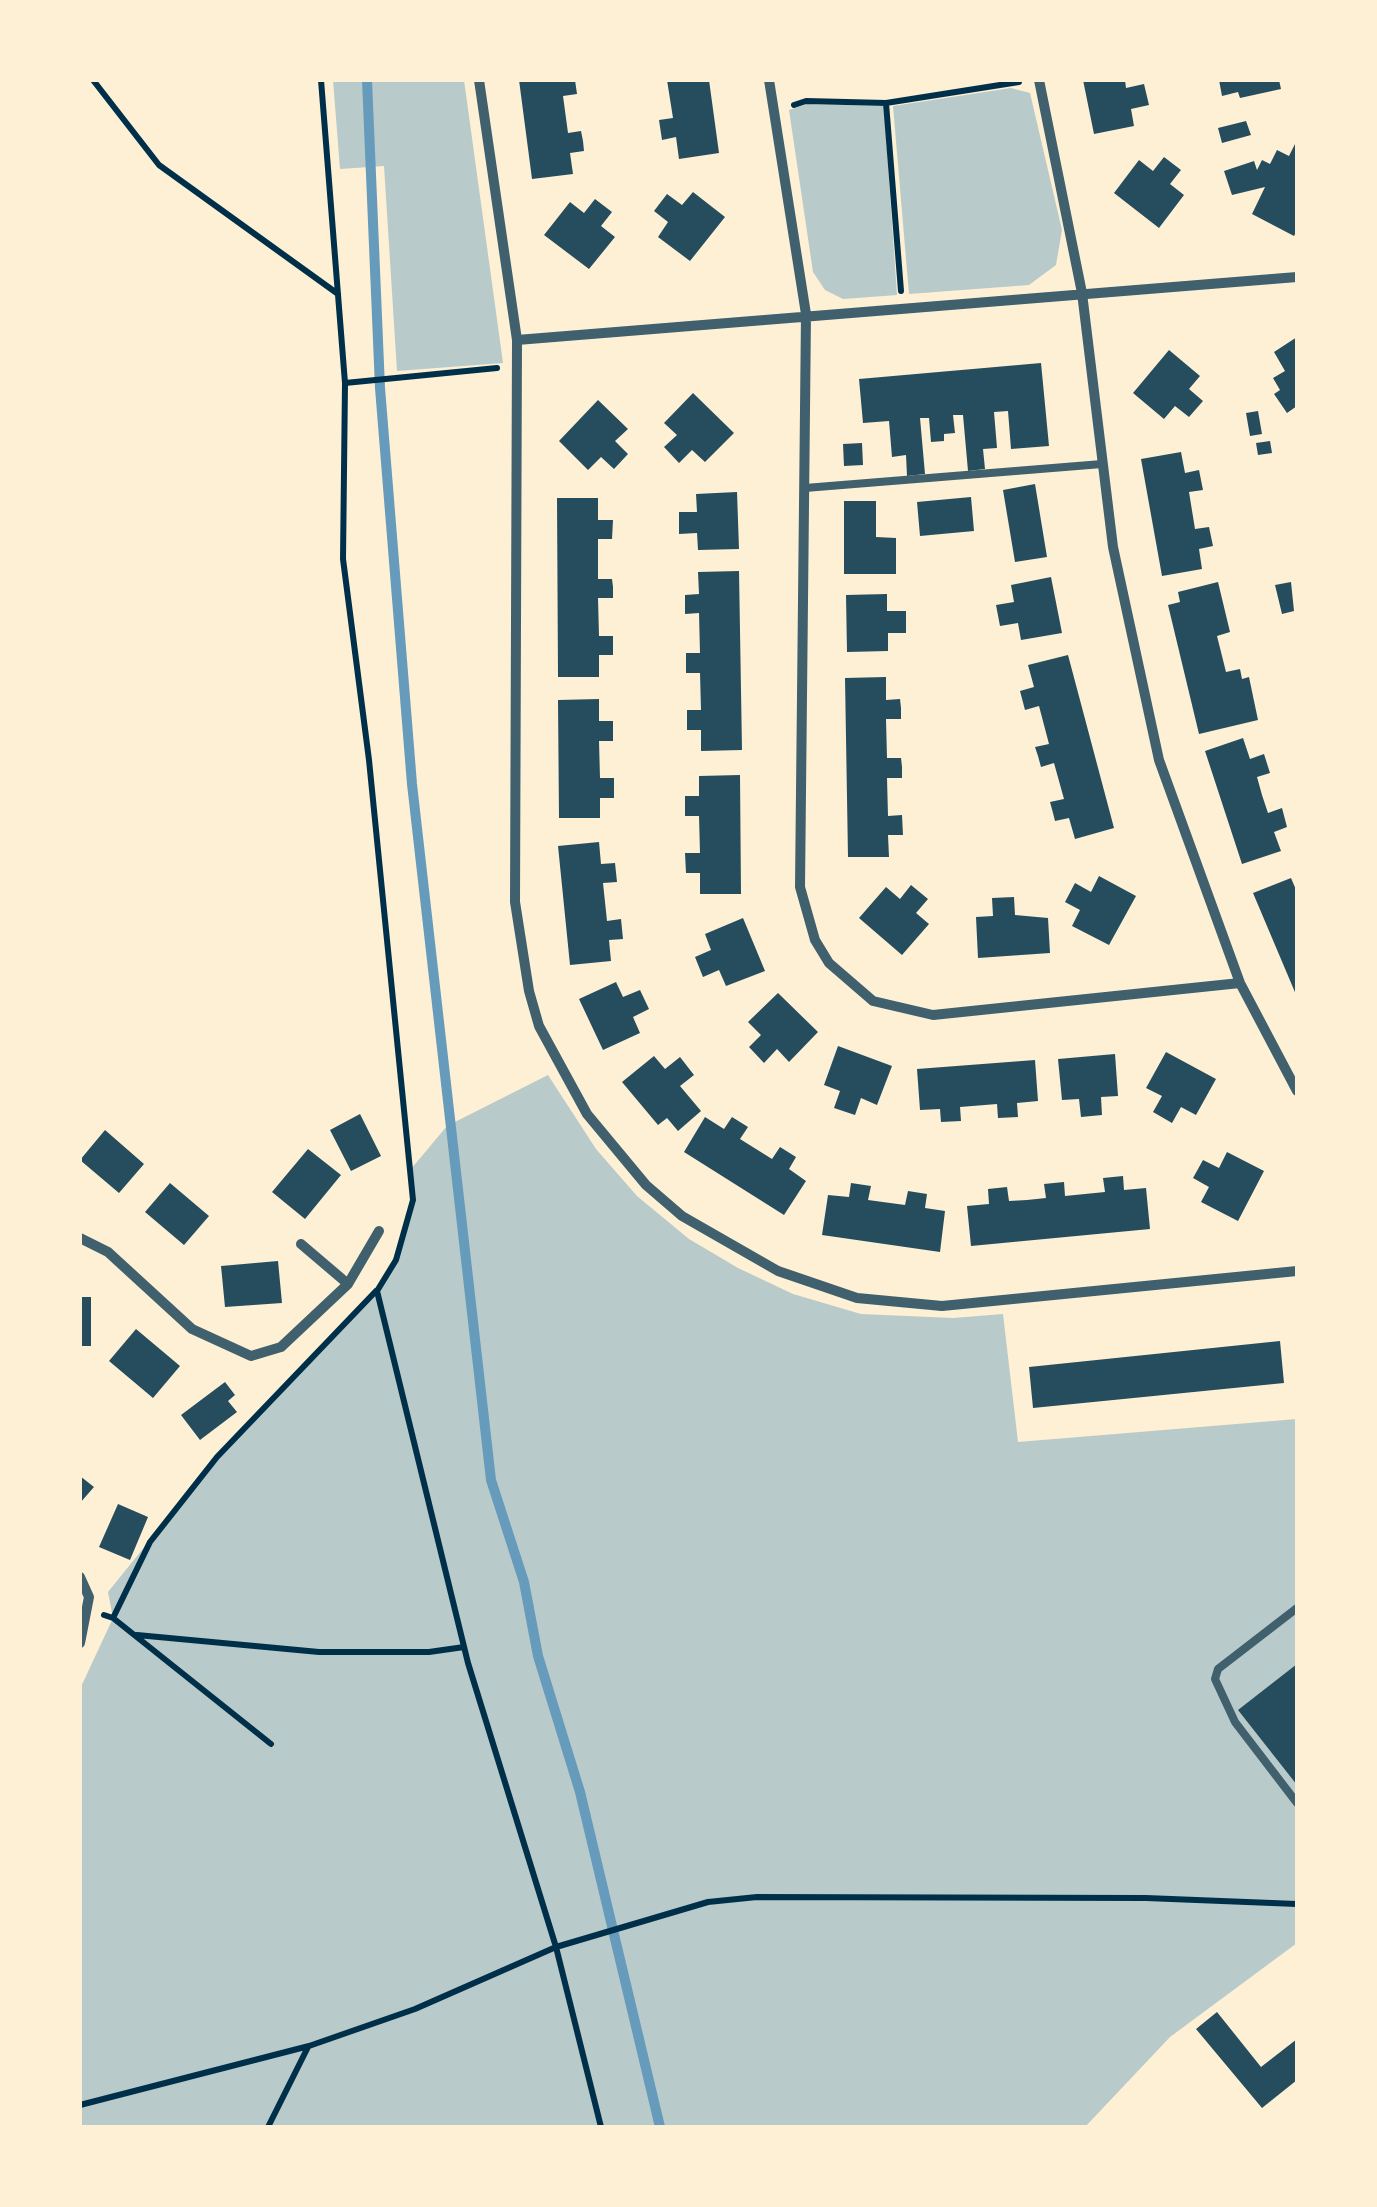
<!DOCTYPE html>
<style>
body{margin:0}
#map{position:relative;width:1377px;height:2207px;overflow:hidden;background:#fdf0d5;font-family:"Open Sans",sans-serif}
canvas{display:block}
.frame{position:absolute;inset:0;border:82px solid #fdf0d5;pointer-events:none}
</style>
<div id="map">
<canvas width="1377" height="2207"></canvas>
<div class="frame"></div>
</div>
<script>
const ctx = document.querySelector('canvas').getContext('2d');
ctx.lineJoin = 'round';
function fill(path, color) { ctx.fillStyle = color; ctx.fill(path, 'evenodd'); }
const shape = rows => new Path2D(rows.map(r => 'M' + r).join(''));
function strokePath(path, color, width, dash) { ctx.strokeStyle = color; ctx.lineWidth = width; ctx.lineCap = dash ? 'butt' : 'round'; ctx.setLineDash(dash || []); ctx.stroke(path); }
fill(shape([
 [333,80,464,80,503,363,397,371,384,166,340,169],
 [1011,88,1030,93,1062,230,1056,265,1029,285,909,294,893,106],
 [807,104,884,106,897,295,843,299,825,290,813,272,789,110],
 [548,1075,596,1149,637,1196,689,1239,738,1268,793,1294,861,1314,953,1318,1003,1314,1018,1442,1297,1419,1297,1943,1170,2037,1085,2127,80,2127,80,1689,113,1618,108,1592,217,1457,387,1277,413,1200,411,1169,447,1126]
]), '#b9caca');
strokePath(shape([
 [367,80,380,388,412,784,491,1480,524,1582,538,1656,580,1792,660,2127]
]), '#669bbc', 10);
fill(shape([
 [519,80,575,80,577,94,563,96,568,133,581,131,583,141,584,151,570,153,573,174,532,179],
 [667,80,709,80,719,153,679,159,676,137,662,140,659,120,673,118],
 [1083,80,1125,80,1126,88,1144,84,1149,105,1131,109,1134,126,1094,134],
 [1219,80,1279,80,1281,89,1240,98,1238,92,1222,96],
 [1246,121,1251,135,1222,143,1218,128],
 [1297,140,1297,230,1294,236,1252,214,1265,187,1232,195,1224,171,1254,161,1257,170,1262,160,1270,164,1277,150,1289,156],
 [1164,157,1181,170,1170,184,1184,195,1159,228,1114,193,1139,160,1153,171],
 [693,192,725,217,690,261,658,237,668,222,654,211,667,194,682,205],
 [595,199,612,212,601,226,615,237,589,269,544,235,570,202,584,213],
 [1297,337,1297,406,1287,413,1274,394,1280,390,1273,378,1285,371,1274,352],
 [1169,350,1200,376,1189,389,1203,401,1189,417,1175,406,1164,419,1133,393],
 [1041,363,1049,446,1011,449,1008,411,994,412,997,448,983,449,985,469,968,471,963,415,953,415,955,433,944,434,944,441,931,442,929,418,920,418,925,474,907,476,906,455,892,457,889,421,863,423,859,379],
 [693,393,734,433,705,462,692,450,679,463,664,447,677,435,664,423],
 [598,400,628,429,615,441,628,454,614,469,601,457,588,470,559,441],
 [1258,411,1262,434,1250,436,1246,413],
 [1270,441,1272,453,1258,455,1256,443],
 [862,443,863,465,844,466,843,444],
 [1181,452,1185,473,1199,470,1203,490,1189,492,1195,529,1209,527,1213,546,1199,549,1202,569,1162,576,1141,459],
 [1035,484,1047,557,1015,562,1003,490],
 [737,492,739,549,698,550,697,533,679,534,679,512,697,512,696,494],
 [971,497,974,531,920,536,917,502],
 [557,498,598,498,598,520,613,520,612,539,598,539,598,579,612,579,613,587,613,598,598,598,599,636,613,636,613,655,599,655,599,677,558,677],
 [844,501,876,501,876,537,896,538,896,574,844,574],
 [739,571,742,750,701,751,701,730,687,730,687,710,701,710,700,673,686,673,686,653,700,653,699,613,685,614,685,595,699,594,698,572],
 [1051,577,1062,633,1021,640,1018,623,1000,626,996,605,1014,602,1011,585],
 [1218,582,1230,632,1217,636,1226,672,1240,669,1242,679,1249,677,1258,720,1199,734,1168,605,1180,602,1178,592],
 [1291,582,1294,611,1282,614,1275,585],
 [887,594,887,611,906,611,906,633,888,633,888,651,847,652,846,595],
 [1068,655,1114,828,1075,839,1069,818,1055,821,1053,813,1050,802,1064,799,1054,763,1041,767,1038,756,1035,747,1049,744,1039,706,1025,710,1020,691,1034,687,1028,665],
 [886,677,886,700,900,699,901,708,901,719,886,719,887,758,901,758,902,767,902,778,887,778,888,816,902,815,903,835,888,835,889,857,848,857,845,678],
 [599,699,599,721,613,721,613,741,599,741,600,778,614,778,614,798,600,798,600,818,559,818,558,700],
 [1243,738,1250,759,1264,754,1270,773,1257,777,1262,795,1268,813,1282,808,1287,827,1274,832,1281,851,1242,864,1205,751],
 [740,775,741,894,700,894,700,873,686,873,685,853,700,853,699,816,685,816,685,796,699,796,699,776],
 [599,842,601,864,615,863,617,882,603,883,607,921,621,919,623,939,609,940,611,961,570,965,558,846],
 [1099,876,1136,896,1109,945,1072,926,1080,910,1065,902,1075,883,1091,892],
 [1291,878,1297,892,1297,997,1253,893],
 [911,885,928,899,916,913,929,924,902,955,859,918,886,887,900,899],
 [1014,897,1015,915,1048,918,1050,953,978,958,976,917,993,916,992,898],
 [743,918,765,971,726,986,719,970,703,977,695,957,711,950,705,934],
 [616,982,623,997,640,990,649,1009,633,1017,640,1033,603,1050,579,999],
 [778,993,818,1032,789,1062,777,1049,764,1063,749,1047,761,1035,748,1022],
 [838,1046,892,1066,877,1105,861,1098,855,1115,834,1108,840,1091,824,1085],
 [1166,1052,1216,1079,1196,1115,1181,1107,1172,1123,1153,1112,1162,1096,1146,1088],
 [1115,1054,1118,1096,1101,1097,1102,1115,1081,1117,1079,1099,1062,1100,1058,1059],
 [654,1056,665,1069,680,1057,694,1075,680,1086,701,1111,678,1131,667,1118,658,1125,622,1082],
 [1035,1060,1038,1101,1017,1103,1018,1117,998,1118,997,1104,960,1107,961,1121,941,1122,940,1109,920,1110,917,1069],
 [360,1114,381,1156,351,1171,330,1130],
 [705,1117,724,1129,732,1117,748,1127,740,1139,772,1159,780,1147,796,1157,789,1169,806,1181,784,1215,684,1152],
 [105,1130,144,1164,119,1193,80,1160],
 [308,1149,341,1175,305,1219,272,1192],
 [1227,1152,1264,1171,1238,1221,1201,1202,1209,1187,1193,1178,1203,1160,1219,1168],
 [1123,1176,1124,1190,1146,1188,1150,1229,971,1246,967,1206,989,1204,988,1189,1007,1187,1009,1201,1027,1200,1046,1198,1044,1184,1064,1182,1065,1196,1105,1192,1103,1178],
 [170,1183,209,1216,184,1245,145,1212],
 [851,1183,871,1186,868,1200,905,1205,908,1191,927,1194,925,1208,945,1211,940,1252,822,1235,828,1195,849,1197],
 [278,1261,282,1303,225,1307,221,1266],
 [80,1297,91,1297,91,1346,80,1346],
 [136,1329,180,1366,153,1398,109,1361],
 [1280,1341,1284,1383,1033,1408,1029,1367],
 [225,1382,235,1395,228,1401,237,1412,200,1440,181,1415],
 [80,1476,94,1487,80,1503],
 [118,1504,148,1517,130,1560,99,1547],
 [1297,1664,1297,1785,1238,1710],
 [1217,2012,1261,2067,1297,2039,1297,2080,1262,2108,1196,2029]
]), '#264d5e');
strokePath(shape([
 [93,80,159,165,338,294],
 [321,80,345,383,343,559,369,760,413,1200,396,1260,377,1291,468,1663,556,1947,601,2127],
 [886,103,901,291],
 [794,105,806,101,886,103,1019,82],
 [345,383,497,368],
 [104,1615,113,1618,150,1542,217,1457,376,1291],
 [113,1618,271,1744],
 [137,1635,319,1652,429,1652,464,1647],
 [80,2105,309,2046,415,2009,556,1947,708,1902,757,1897,1146,1898,1297,1904],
 [268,2127,308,2047]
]), '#003049', 6);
strokePath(shape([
 [805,488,1102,464],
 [1297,1608,1218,1669,1215,1679,1235,1722,1297,1803]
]), '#3f606c', 8);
strokePath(shape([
 [479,80,517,340,515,902,529,991,539,1026,587,1114,646,1185,682,1216,778,1271,857,1298,942,1306,1297,1271],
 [769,80,806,314,800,887,815,940,829,963,873,1001,933,1015,1240,983],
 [1039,80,1082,293,1113,547,1159,760,1240,983,1297,1091],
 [517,340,1297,277],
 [80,1238,108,1252,192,1329,251,1356,281,1347,348,1284],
 [301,1244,348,1284,379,1231],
 [80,1577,89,1597,80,1643]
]), '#3f606c', 10);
</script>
